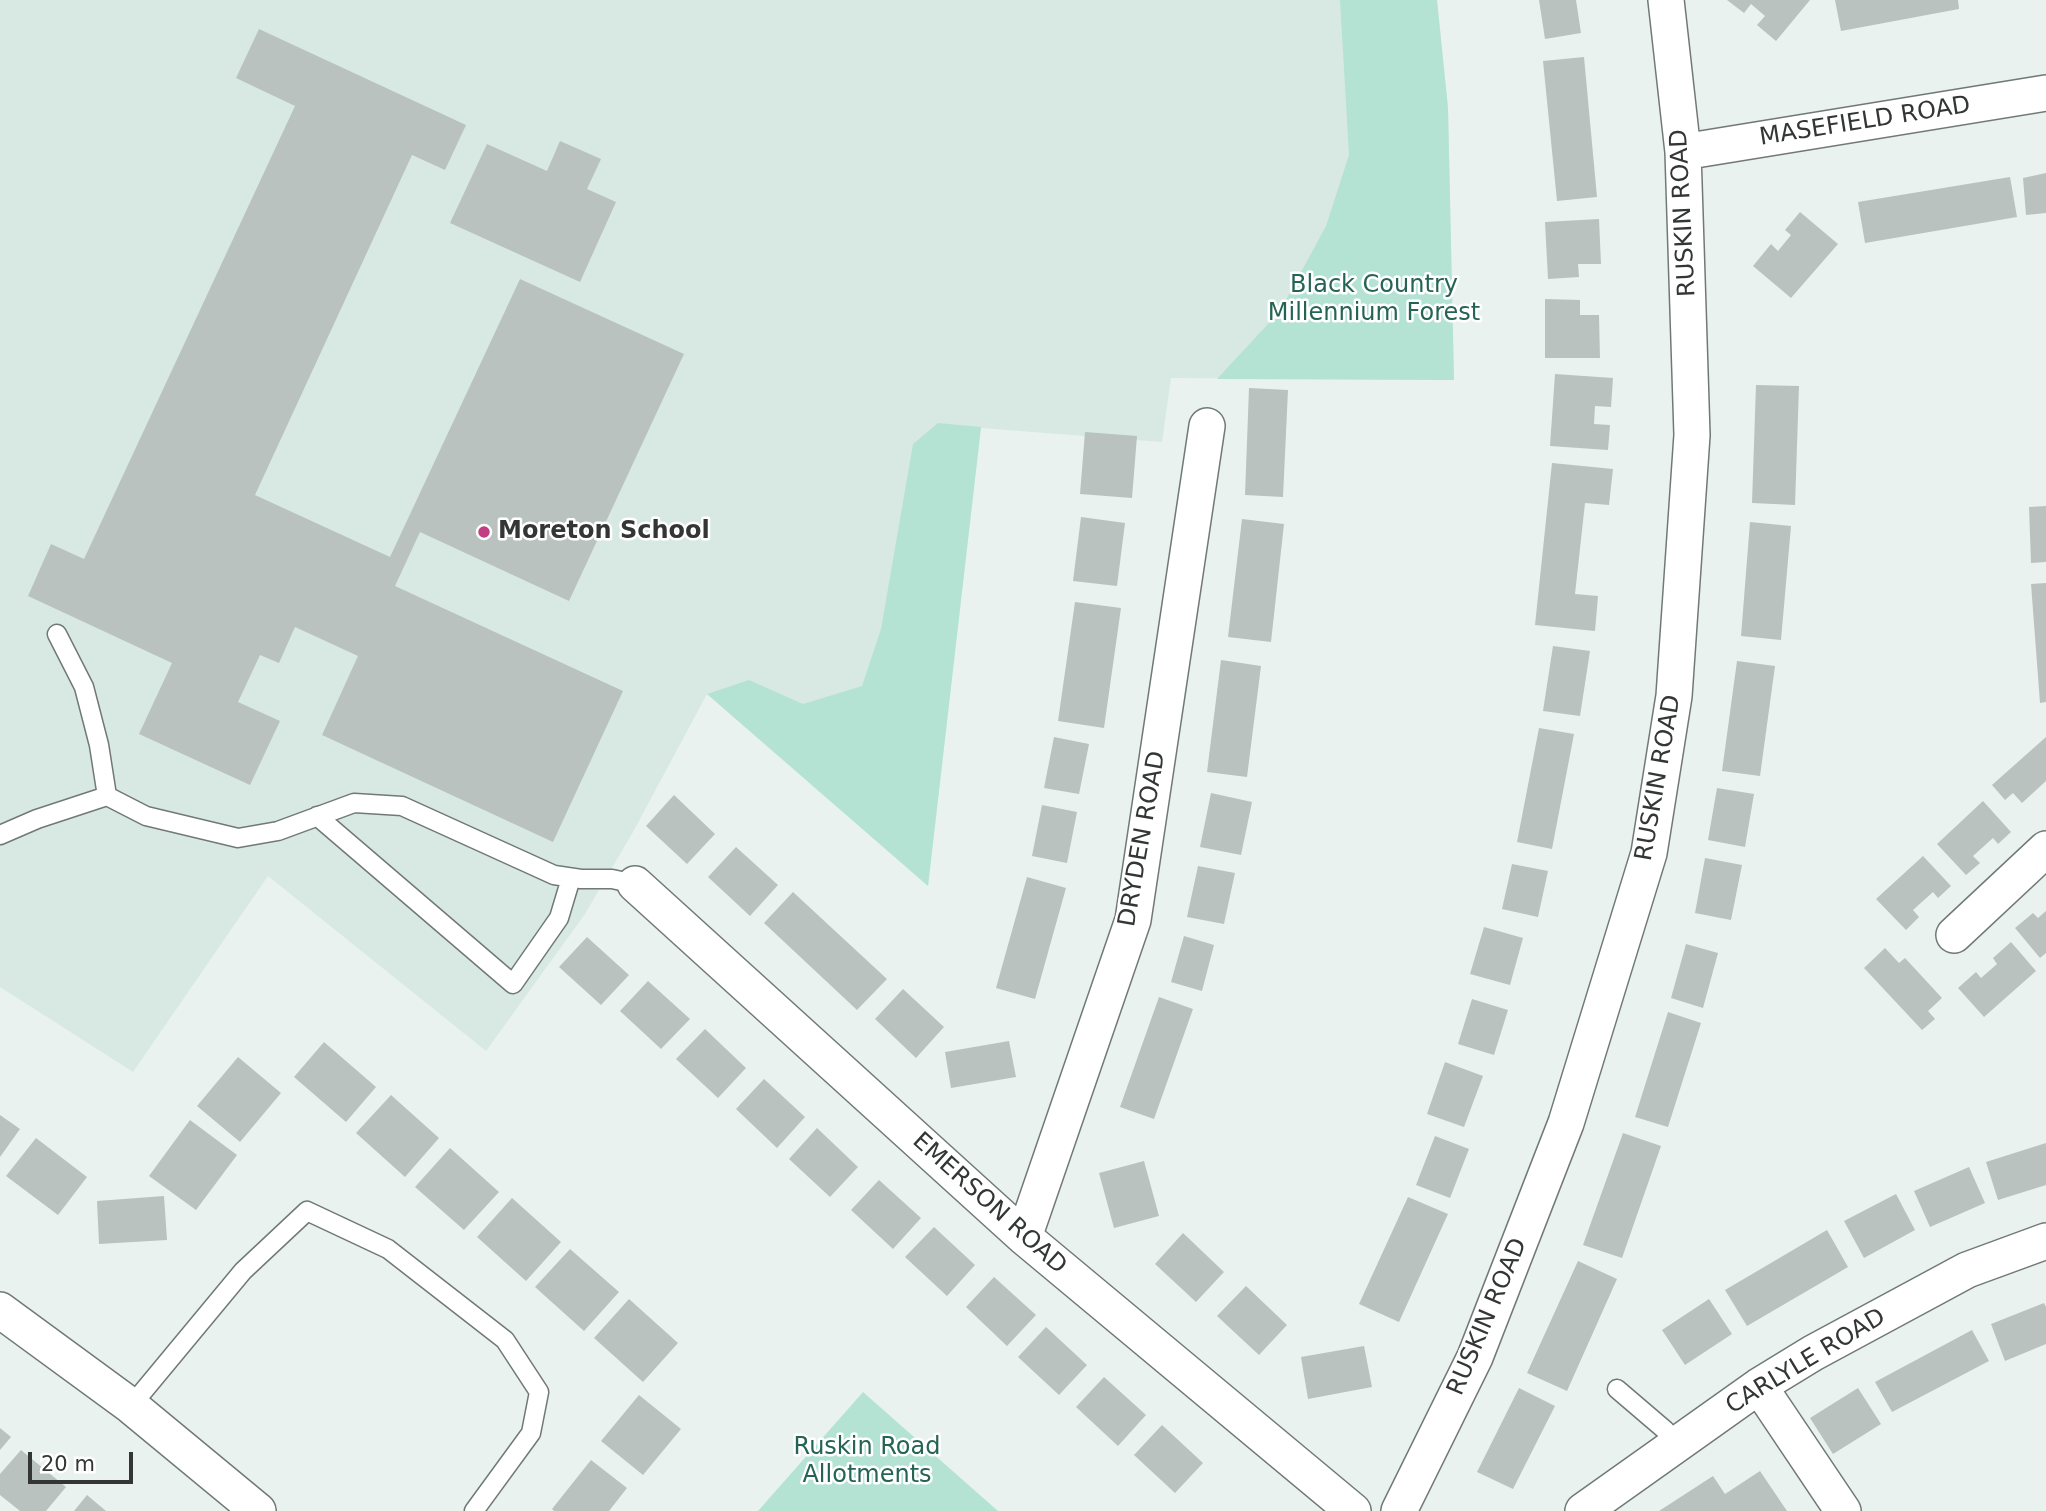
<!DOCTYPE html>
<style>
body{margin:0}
#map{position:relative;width:2046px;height:1511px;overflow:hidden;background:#e9f2ef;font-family:"DejaVu Sans",sans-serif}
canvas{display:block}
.scale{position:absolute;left:28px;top:1452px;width:105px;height:32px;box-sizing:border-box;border:4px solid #333635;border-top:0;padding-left:9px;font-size:21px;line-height:24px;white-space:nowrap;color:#333635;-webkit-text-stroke:5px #fff;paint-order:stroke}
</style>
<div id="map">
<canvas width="2046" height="1511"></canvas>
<div class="scale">20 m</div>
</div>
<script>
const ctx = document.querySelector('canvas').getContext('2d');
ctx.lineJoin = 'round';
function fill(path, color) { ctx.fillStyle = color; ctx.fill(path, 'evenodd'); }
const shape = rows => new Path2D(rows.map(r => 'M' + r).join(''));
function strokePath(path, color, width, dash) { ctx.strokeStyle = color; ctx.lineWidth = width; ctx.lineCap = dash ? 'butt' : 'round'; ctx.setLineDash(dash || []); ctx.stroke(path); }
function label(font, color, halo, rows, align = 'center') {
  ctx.font = font + ' "DejaVu Sans",sans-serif'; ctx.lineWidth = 5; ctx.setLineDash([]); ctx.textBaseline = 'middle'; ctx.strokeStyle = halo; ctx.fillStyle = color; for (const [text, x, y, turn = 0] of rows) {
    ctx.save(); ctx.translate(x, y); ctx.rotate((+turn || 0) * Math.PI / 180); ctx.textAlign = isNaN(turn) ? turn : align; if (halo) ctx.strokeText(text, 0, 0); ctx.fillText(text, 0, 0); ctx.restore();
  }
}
fill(shape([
 [0,0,1437,0,1448,108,1454,380,1171,378,1162,442,981,428,928,886,707,694,633,832,585,914,486,1051,268,876,133,1072,0,987]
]), '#d8e9e3');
fill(shape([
 [1340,0,1437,0,1448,108,1454,380,1217,379,1280,311,1326,226,1349,155],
 [938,423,981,427,928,886,707,694,749,680,803,704,862,686,881,629,913,444],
 [863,1392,998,1511,758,1511]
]), '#b4e3d4');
fill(shape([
 [1539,0,1576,0,1581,33,1545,39],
 [1727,0,1810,0,1776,41,1757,25,1765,16,1751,4,1744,13],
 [1835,0,1958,0,1959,9,1841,31],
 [259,29,466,125,445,170,412,155,255,495,390,557,520,279,684,354,569,601,420,532,395,586,623,691,553,842,322,735,358,656,295,627,279,663,260,655,238,702,280,721,250,785,139,734,172,663,28,596,51,544,84,559,295,106,236,78],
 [1584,57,1597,197,1557,201,1543,61],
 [560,141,601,159,587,189,616,202,580,282,450,223,487,144,547,171],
 [2046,173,2046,213,2026,215,2023,178],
 [2010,177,2017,217,1865,243,1858,202],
 [1800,212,1838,244,1791,298,1753,266,1771,244,1778,251,1791,235,1785,230],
 [1599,219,1601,264,1578,264,1579,277,1548,279,1545,222],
 [1545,299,1580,300,1580,315,1599,315,1600,358,1545,358],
 [1555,374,1613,378,1611,407,1595,406,1594,424,1610,425,1608,450,1550,446],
 [1756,385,1799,386,1795,505,1752,503],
 [1249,388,1288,390,1283,497,1245,495],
 [1085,432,1137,436,1132,498,1080,494],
 [1552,463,1613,469,1609,505,1585,503,1575,594,1598,596,1595,631,1535,625],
 [2046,506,2046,562,2031,563,2029,507],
 [1081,517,1125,523,1117,586,1073,581],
 [1242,519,1284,524,1271,642,1228,637],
 [1750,522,1791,526,1781,640,1741,636],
 [2046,583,2046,702,2040,703,2031,584],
 [1075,602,1121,608,1104,728,1058,721],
 [1553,646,1590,651,1580,716,1543,711],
 [1221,660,1261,666,1247,777,1207,772],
 [1737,661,1775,666,1760,776,1722,771],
 [1539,728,1574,734,1552,849,1517,842],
 [1054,737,1089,744,1079,794,1044,788],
 [2046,737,2046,781,2022,803,2013,793,2005,800,1992,785],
 [1717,788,1754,794,1745,847,1708,840],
 [1211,793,1252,802,1241,855,1200,847],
 [674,795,715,834,687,864,646,826],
 [1983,801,2011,832,1998,844,1993,838,1973,856,1980,863,1966,875,1937,844],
 [1042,805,1077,812,1067,863,1032,856],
 [736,847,778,885,750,916,708,877],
 [1923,856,1951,886,1938,898,1933,892,1913,910,1919,917,1906,930,1876,899],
 [1705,858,1742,865,1731,920,1695,913],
 [1512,864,1548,871,1538,917,1502,909],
 [1198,866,1235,873,1224,924,1187,917],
 [1027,877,1066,888,1035,999,996,988],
 [793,892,887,979,857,1010,764,923],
 [2046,911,2046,953,2040,958,2015,928,2033,913,2038,918],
 [1484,927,1523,938,1510,985,1470,974],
 [1184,936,1214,945,1202,991,1171,982],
 [587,937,629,975,601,1005,559,967],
 [2011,942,2036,971,1984,1017,1958,988,1976,972,1981,978,1997,964,1993,958],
 [1686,944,1718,953,1703,1008,1671,998],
 [1885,948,1899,963,1905,958,1942,998,1928,1011,1935,1019,1922,1030,1864,968],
 [648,981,690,1019,661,1049,620,1011],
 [903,989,944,1027,916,1058,875,1019],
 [1159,997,1193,1009,1154,1119,1120,1107],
 [1472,999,1508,1010,1494,1055,1458,1044],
 [1668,1012,1701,1023,1668,1127,1635,1117],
 [705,1029,746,1068,718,1098,676,1059],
 [1009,1041,1016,1077,951,1088,945,1052],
 [324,1042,376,1087,346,1122,294,1077],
 [238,1057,281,1093,240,1142,197,1106],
 [1445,1062,1483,1076,1464,1127,1427,1114],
 [764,1079,805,1117,777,1148,736,1109],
 [391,1095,439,1138,405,1177,356,1133],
 [0,1115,20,1129,0,1157],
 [190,1120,237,1155,196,1210,149,1176],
 [817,1128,858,1167,830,1197,789,1159],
 [1623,1133,1661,1146,1622,1258,1583,1245],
 [1435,1136,1469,1149,1450,1198,1416,1185],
 [36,1138,87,1177,58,1215,6,1176],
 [2046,1143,2046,1185,1998,1200,1986,1162],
 [450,1148,499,1192,464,1230,415,1187],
 [1144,1161,1159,1216,1114,1228,1099,1173],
 [1969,1167,1985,1203,1930,1227,1914,1191],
 [879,1180,921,1218,893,1249,851,1210],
 [1896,1194,1915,1230,1864,1258,1844,1221],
 [164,1196,167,1240,99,1244,97,1201],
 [1408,1197,1448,1214,1399,1322,1359,1304],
 [512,1198,561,1242,526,1281,477,1237],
 [934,1227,975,1265,947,1296,905,1257],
 [1827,1230,1848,1267,1747,1326,1725,1290],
 [1183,1233,1224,1272,1196,1302,1155,1264],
 [570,1249,619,1292,584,1331,535,1287],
 [1578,1261,1617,1279,1567,1391,1527,1373],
 [994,1277,1036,1315,1007,1346,966,1307],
 [1246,1286,1287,1325,1259,1355,1217,1316],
 [629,1299,678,1343,643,1382,594,1338],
 [1709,1299,1732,1334,1685,1365,1662,1330],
 [2044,1303,2046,1307,2046,1344,2005,1361,1991,1324],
 [1046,1327,1087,1365,1059,1395,1018,1357],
 [1972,1330,1989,1361,1892,1412,1875,1382],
 [1364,1346,1372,1387,1308,1399,1301,1357],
 [1104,1377,1146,1415,1118,1446,1076,1407],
 [1519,1388,1555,1406,1513,1489,1477,1472],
 [1858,1388,1881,1424,1833,1454,1810,1418],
 [639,1395,681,1429,643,1475,601,1441],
 [1162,1425,1203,1463,1175,1493,1134,1455],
 [0,1428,11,1437,0,1450],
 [21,1450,66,1487,46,1511,20,1511,0,1495,0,1474],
 [591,1460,627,1488,609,1511,554,1511,552,1509],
 [1760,1471,1787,1511,1659,1511,1713,1476,1725,1494],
 [87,1495,106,1511,74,1511]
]), '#b9c2bf');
const service = shape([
 [57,634,84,687,99,745,107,796,146,816,238,838,278,831,354,803,402,806,554,875,581,879,612,879,635,884],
 [317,816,513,984,559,918,571,878],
 [0,835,37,819,107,796],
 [1617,1389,1665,1430,1675,1444],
 [131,1406,243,1271,307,1211,388,1249,505,1340,539,1392,531,1433,474,1511]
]);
const minor = shape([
 [1683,152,2046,93],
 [635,884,1024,1237,1353,1511],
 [1954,935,2046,849],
 [1024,1237,1133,920,1207,426],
 [0,1310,131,1406,258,1511],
 [1759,1386,1843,1511],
 [1399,1511,1475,1357,1566,1123,1649,853,1674,696,1692,435,1683,152,1666,0],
 [1583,1511,1759,1386,1813,1353,1967,1270,2046,1241]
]);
strokePath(service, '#717976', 21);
strokePath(minor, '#717976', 38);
strokePath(service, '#fff', 18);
strokePath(minor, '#fff', 35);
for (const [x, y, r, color] of [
 [484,532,7,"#c03e84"]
]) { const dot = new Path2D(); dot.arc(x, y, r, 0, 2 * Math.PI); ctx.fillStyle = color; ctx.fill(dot); strokePath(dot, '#fff', 2.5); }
label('24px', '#333635', '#fff', [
 ["MASEFIELD ROAD",1865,122,-9],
 ["RUSKIN ROAD",1684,213,-93],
 ["RUSKIN ROAD",1659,778,-80],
 ["DRYDEN ROAD",1143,839,-80],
 ["EMERSON ROAD",989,1204,42],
 ["RUSKIN ROAD",1488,1317,-67],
 ["CARLYLE ROAD",1806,1362,-31]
]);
label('24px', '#256454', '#fff', [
 ["Black Country",1374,286],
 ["Millennium Forest",1374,314],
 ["Ruskin Road",867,1448],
 ["Allotments",867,1476]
]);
label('bold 24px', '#333635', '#fff', [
 ["Moreton School",498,532]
], 'left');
</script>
